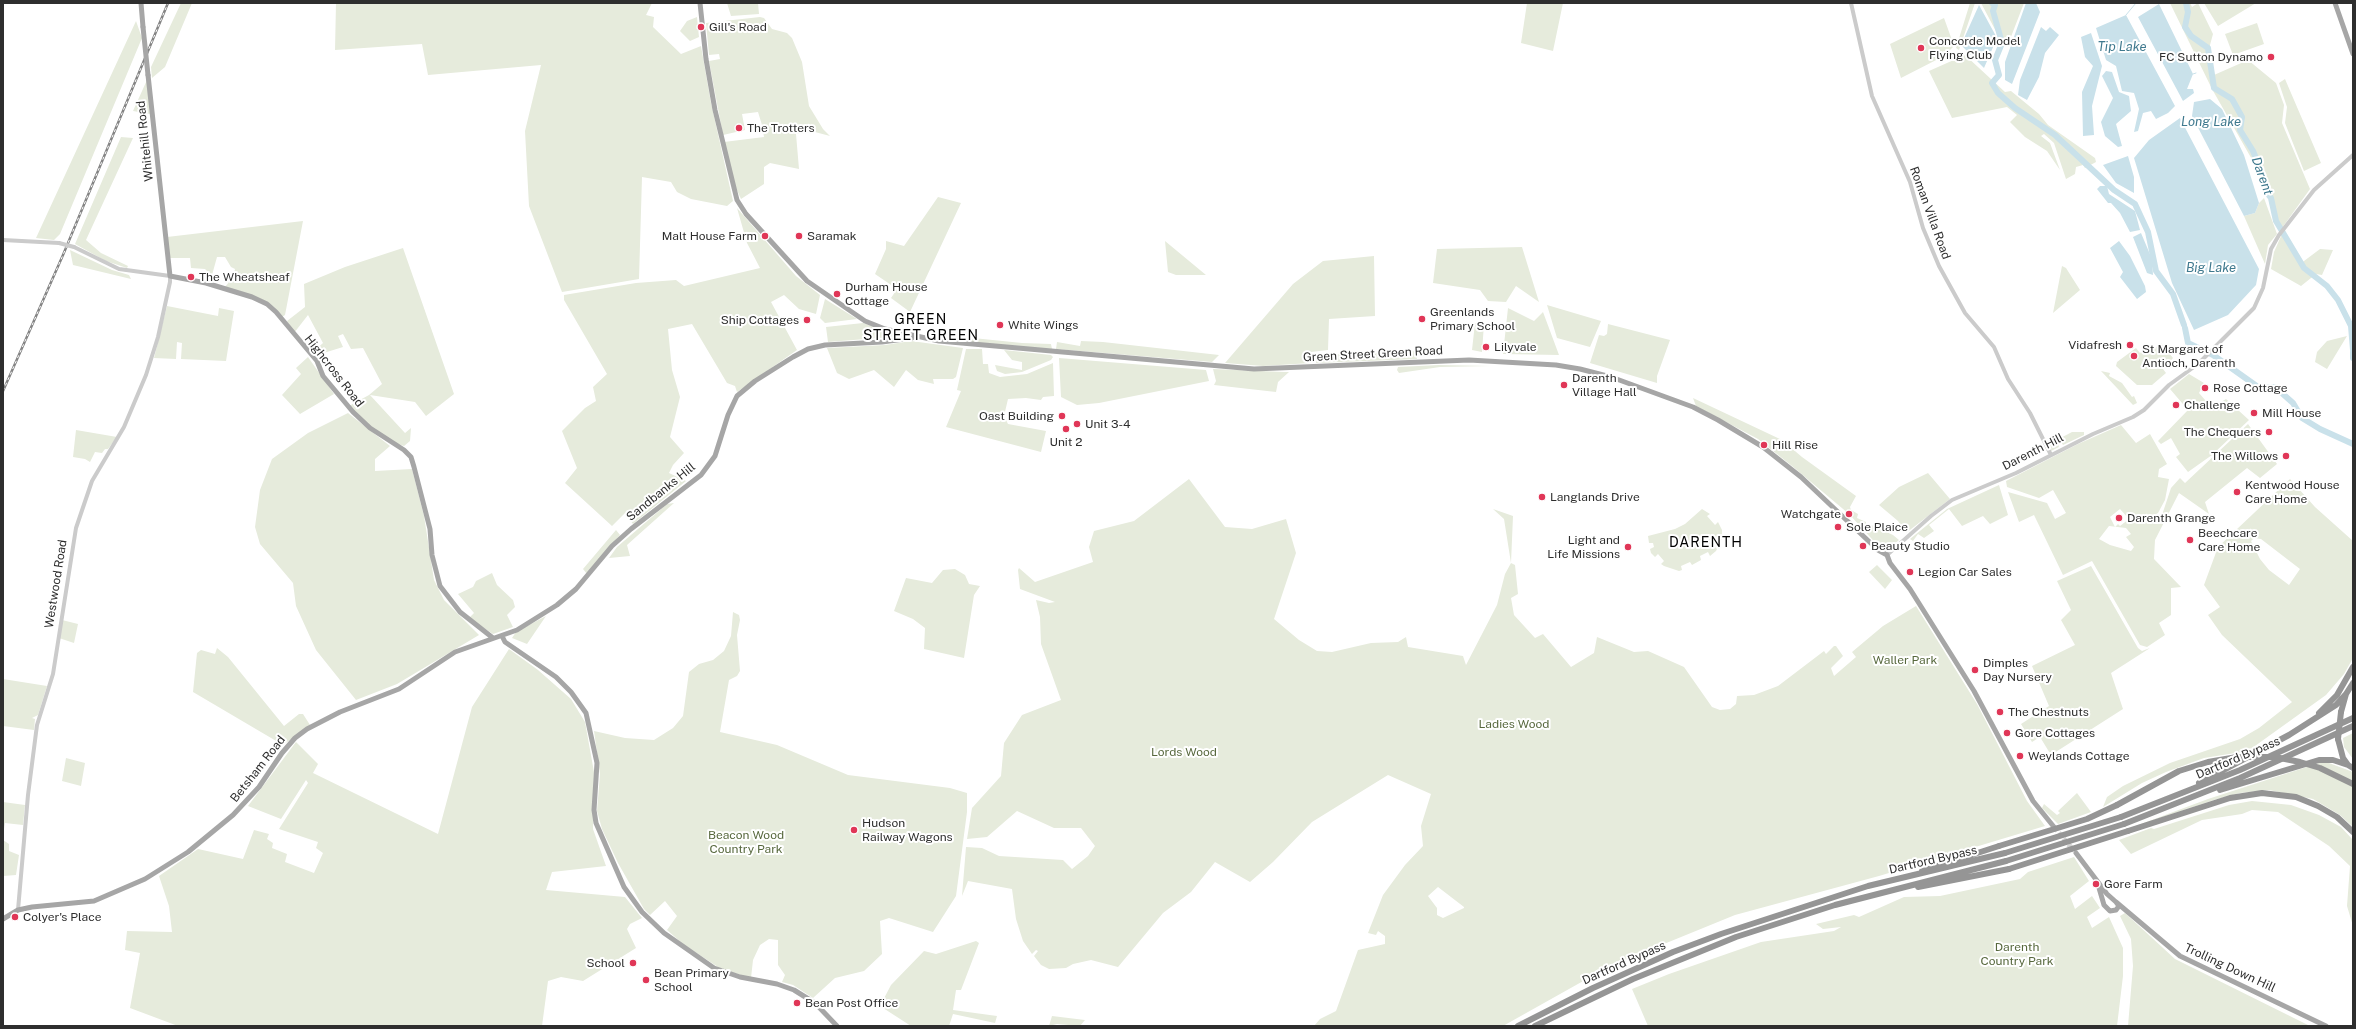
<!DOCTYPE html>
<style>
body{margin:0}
#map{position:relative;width:2356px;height:1029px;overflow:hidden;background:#fff;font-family:"Public Sans",sans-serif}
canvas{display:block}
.frame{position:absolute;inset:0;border:4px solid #2e2e2e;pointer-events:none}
</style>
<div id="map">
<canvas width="2356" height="1029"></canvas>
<div class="frame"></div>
</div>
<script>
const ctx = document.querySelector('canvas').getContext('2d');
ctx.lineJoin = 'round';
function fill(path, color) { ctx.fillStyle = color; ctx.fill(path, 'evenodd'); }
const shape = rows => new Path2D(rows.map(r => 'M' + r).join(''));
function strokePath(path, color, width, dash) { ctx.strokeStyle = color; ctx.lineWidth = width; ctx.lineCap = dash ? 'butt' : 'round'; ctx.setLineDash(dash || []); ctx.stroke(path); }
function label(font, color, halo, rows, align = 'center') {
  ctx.font = font + ' "Public Sans",sans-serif'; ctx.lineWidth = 4; ctx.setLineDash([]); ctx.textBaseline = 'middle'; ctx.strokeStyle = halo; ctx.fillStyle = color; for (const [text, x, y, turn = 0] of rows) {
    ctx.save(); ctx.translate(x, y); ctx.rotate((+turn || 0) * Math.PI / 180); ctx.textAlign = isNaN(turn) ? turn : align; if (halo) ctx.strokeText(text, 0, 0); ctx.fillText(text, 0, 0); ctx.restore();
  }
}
fill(shape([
 [181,3,192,3,165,67,152,78,151,67],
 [336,3,652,3,646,15,654,17,653,27,681,54,701,46,711,103,733,201,727,206,691,199,677,192,671,182,642,177,639,279,562,292,529,206,525,131,541,65,428,75,422,44,335,50],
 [727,3,758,3,759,14,731,16],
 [1527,3,1563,3,1553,51,1521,43],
 [1970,3,1975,3,1959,50,1956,48],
 [1981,3,2024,3,2009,42,1999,37],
 [2170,3,2190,3,2192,7,2198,3,2213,34,2210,45,2210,64,2214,75,2248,60,2276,83,2284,105,2282,123,2310,189,2282,228,2275,215,2272,198,2266,188,2263,173,2255,156,2254,163,2212,89],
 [2204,3,2256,3,2218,26],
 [697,17,699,37,690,41,680,31,687,21],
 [760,17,764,18,772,29,787,33,792,38,802,62,809,106,823,129,830,136,815,132,796,134,799,169,770,163,764,167,764,184,741,199,735,186,724,142,764,137,762,125,758,112,742,114,745,130,723,135,709,61,720,59,719,54,709,55,706,23],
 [1944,18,1953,43,1955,43,1953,47,1944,56,1901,78,1890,44],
 [136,21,142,38,60,234,54,240,36,238],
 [2257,23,2264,44,2233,55,2225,34],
 [1965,55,2005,92,2011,91,2039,114,2048,125,2095,158,2096,162,2085,168,2083,165,2076,167,2075,174,2066,179,2054,143,2044,134,2041,136,2050,143,2060,170,2047,151,2025,137,2010,122,2017,115,2007,107,1952,118,1929,71],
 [2285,79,2321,163,2304,171,2285,123,2287,107,2279,83],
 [147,80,150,114,133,111],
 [121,137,133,138,86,240,101,253,128,266,127,268,106,261,75,244],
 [938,197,961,203,910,312,891,298,897,289,875,274,886,249,886,241,904,246],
 [2264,198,2277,234,2268,245,2265,264,2244,216,2255,213,2259,203],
 [737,208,796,276,820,295,816,314,799,309,784,295,771,302,797,350,737,392,735,386,727,383,692,324,668,329,672,370,680,397,670,437,684,453,673,465,669,473,686,481,633,524,625,513,612,526,565,483,577,468,562,431,585,408,596,401,593,387,607,374,564,300,564,295,636,283,676,280,684,286,760,268,747,243],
 [303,221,285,315,282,317,274,307,225,287,233,277,235,269,231,267,225,257,217,257,212,275,206,274,207,271,205,269,191,268,190,258,168,258,167,237],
 [2282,234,2300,264,2320,249,2333,250,2322,275,2316,274,2301,286,2271,269,2274,252],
 [1165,241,1206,275,1176,275,1168,272],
 [1522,247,1539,302,1516,286,1506,302,1488,301,1480,290,1433,283,1437,249],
 [403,248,454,394,426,416,415,402,370,395,405,433,411,428,410,441,404,446,392,442,376,431,349,406,369,395,382,384,363,348,351,349,343,334,338,336,343,347,314,356,312,353,323,343,308,315,294,333,287,321,305,307,304,284,345,267],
 [70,250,112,270,129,275,131,279,73,265],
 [1374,256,1375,316,1329,319,1328,350,1311,352,1311,363,1263,366,1225,363,1293,284,1323,261],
 [2062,266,2066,268,2080,290,2053,313],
 [825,299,857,319,825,323,820,318],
 [1547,305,1601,321,1590,347,1557,338],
 [167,306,218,316,219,308,234,311,226,361,181,359,182,343,177,342,176,359,154,358],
 [1508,308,1534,321,1543,312,1559,355,1503,354],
 [863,323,904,336,828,342,826,327],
 [1475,323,1484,324,1482,352,1472,350],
 [1608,324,1670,340,1657,376,1657,383,1590,363,1599,335,1604,336,1607,334],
 [2347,336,2327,369,2315,362,2317,352,2327,341],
 [973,338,1022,343,1051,344,1052,349,970,342],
 [911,341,963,348,956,377,953,379,933,379,934,384,918,380,906,370,894,387,874,370,849,379,837,373,827,348,885,345],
 [1081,341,1103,342,1219,355,1212,362,1056,349,1057,342,1080,346],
 [2161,343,2173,358,2163,369,2166,373,2152,385,2137,385,2116,366,2117,362,2136,348,2140,353,2152,344,2155,348],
 [966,349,982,349,983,364,988,364,989,373,1000,377,1027,374,1053,363,1054,396,1043,397,1041,400,1026,398,1008,399,1004,416,1008,424,1046,431,1041,452,946,427,961,391,957,390],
 [1004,350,1051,355,1053,357,1051,360,1022,372,1005,374,997,371,995,365,1022,370,1022,362,1012,360],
 [1415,351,1417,359,1316,363,1317,356,1322,355],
 [308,357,334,394,300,414,282,395,301,374,296,368],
 [1059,358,1206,370,1209,381,1099,403,1077,405,1061,397],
 [1439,365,1491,366,1440,367,1399,373,1397,370,1398,367],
 [1213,369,1284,372,1289,372,1278,382,1276,392,1214,385,1216,381],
 [2101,371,2110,373,2109,376,2122,383,2132,397,2134,396,2137,403,2133,405],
 [2189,374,2204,383,2199,393,2212,408,2226,399,2249,420,2212,455,2188,472,2176,457,2180,454,2171,438,2161,444,2158,441,2188,410,2170,389],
 [1693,398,1782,440,1802,457,1856,496,1850,507,1851,510,1858,514,1857,518,1866,522,1866,525,1869,524,1893,535,1899,540,1887,550,1881,549,1849,514,1792,466,1758,439,1696,406],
 [348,413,390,446,375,459,375,471,412,469,424,516,434,580,444,600,479,635,397,684,356,700,316,650,296,606,293,583,260,544,255,527,260,490,272,459,308,433],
 [2248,424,2277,464,2260,478,2247,468,2205,502,2209,514,2179,493,2155,540,2154,559,2181,587,2171,588,2171,615,2159,623,2165,635,2147,647,2140,645,2092,561,2063,575,2034,515,2019,522,2008,492,2047,503,2055,519,2066,513,2053,490,2039,498,2007,487,2006,481,2078,444,2121,425,2136,443,2150,434,2167,464,2159,469,2158,477,2169,479,2165,500,2158,513,2145,520,2147,524,2162,515,2171,488,2180,478,2185,483],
 [2120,509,2129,519,2120,526,2118,524,2115,527,2110,517],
 [2109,526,2126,528,2131,534,2126,537,2134,547,2131,551,2110,545,2099,539],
 [76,430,117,437,108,449,105,449,102,453,95,452,90,462,85,459,73,457],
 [2072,432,2084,432,2084,435,2063,445,2061,442,2058,443,2059,447,2051,451,2049,444],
 [1928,473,1950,499,1906,533,1898,521,1879,505,1899,487],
 [1189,479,1225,527,1252,529,1286,519,1296,553,1274,619,1299,640,1317,651,1332,652,1371,643,1398,642,1406,637,1408,647,1463,656,1466,665,1497,605,1505,574,1511,563,1504,519,1493,509,1513,516,1511,563,1515,565,1518,594,1511,598,1514,615,1535,638,1543,634,1571,667,1594,653,1597,637,1634,652,1648,651,1684,667,1712,707,1720,710,1730,709,1736,704,1737,696,1754,695,1778,686,1824,651,1826,654,1834,646,1836,646,1843,656,1831,668,1834,676,1856,657,1852,652,1883,626,1916,606,1977,704,2027,801,2045,826,1879,876,1735,915,1610,966,1503,1026,1314,1026,1320,1019,1336,1011,1358,950,1385,944,1385,936,1378,931,1376,935,1368,933,1383,895,1405,865,1423,846,1421,826,1431,794,1388,775,1312,822,1273,862,1250,882,1215,862,1191,892,1163,913,1118,967,1091,960,1073,964,1066,968,1049,969,1041,965,1034,956,1038,951,1036,950,1032,954,1023,941,1016,919,1012,889,968,881,962,896,966,847,982,848,999,856,1063,860,1072,869,1088,856,1095,846,1081,828,1054,828,1017,811,987,837,967,839,972,808,1001,776,1004,743,1022,715,1061,700,1041,644,1040,617,1036,600,1049,603,1055,602,1020,589,1018,570,1019,568,1035,582,1093,562,1089,547,1094,531,1134,521],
 [1438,887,1464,907,1464,908,1443,918,1437,915,1437,908,1428,896],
 [2290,479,2315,507,2353,541,2353,658,2344,674,2326,695,2248,751,2204,758,2166,772,2142,783,2103,807,2107,797,2123,786,2170,763,2240,739,2259,728,2292,702,2222,635,2208,615,2220,607,2204,585,2218,547],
 [2254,538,2261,539,2300,569,2289,585,2269,570,2260,559,2251,541],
 [1999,485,2008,515,1990,524,1983,516,1962,526,1949,509,1929,525,1934,531,1924,538,1918,534,1913,541,1910,539,1947,509],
 [674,503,627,545,630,556,609,558,617,547,667,504],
 [1702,509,1710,514,1707,516,1715,525,1718,522,1722,530,1722,540,1718,539,1714,546,1717,549,1716,551,1710,556,1708,552,1700,556,1701,560,1692,565,1690,562,1681,566,1682,570,1679,571,1664,566,1661,564,1664,561,1658,554,1655,557,1651,553,1650,549,1654,547,1653,543,1649,543,1648,536,1675,529,1685,524],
 [616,530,620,535,587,574,583,569],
 [1877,565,1892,580,1885,589,1869,572],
 [2091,566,2138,648,2142,651,2150,648,2111,673,2123,709,2051,755,2040,737,2032,742,2021,724,2049,706,2032,666,2075,645,2061,620,2071,610,2057,581],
 [955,569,965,575,969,584,980,586,974,595,964,658,924,649,925,628,913,619,894,611,906,578,932,583,943,570],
 [492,573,497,585,513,600,515,607,507,615,513,627,493,634,469,618,474,613,458,594,473,587,476,581],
 [733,612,739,615,740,620,737,635,740,671,737,676,729,680,720,732,777,745,848,775,950,788,967,793,967,812,956,896,933,932,889,918,880,921,882,954,864,971,835,978,813,998,793,985,782,982,785,975,778,965,778,940,769,939,760,945,753,960,751,978,721,969,683,944,667,930,677,916,665,901,650,915,644,909,618,863,602,829,597,811,600,774,594,731,625,738,654,740,673,728,683,716,689,672,699,664,713,660,724,651,731,636],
 [546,616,527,644,512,638,516,632],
 [62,620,78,624,74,643,59,638],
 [217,648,228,657,284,726,299,714,303,714,310,725,283,745,193,692,197,653,201,650,215,654],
 [509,649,538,670,571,699,585,722,594,772,593,829,606,866,552,872,546,890,625,897,642,918,630,924,627,929,636,948,583,981,561,977,548,981,542,1026,178,1026,130,1008,140,953,125,950,127,931,172,932,169,906,159,876,198,849,243,859,254,830,269,834,267,839,273,843,272,848,287,854,285,862,314,873,323,853,316,848,318,842,279,829,308,783,306,780,281,819,248,806,296,742,318,764,313,773,438,834,472,707],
 [3,679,47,686,38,715,32,718,35,719,34,730,3,726],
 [2353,733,2353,759,2344,747,2343,738],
 [66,758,85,763,81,786,62,781],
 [2319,763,2329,763,2353,772,2353,827,2340,815,2313,799,2269,790,2240,793,2214,800,2133,827,2208,799],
 [2077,793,2091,812,2058,824,2042,808,2044,804,2057,815,2060,813,2058,811],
 [2252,801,2291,805,2319,815,2341,827,2353,840,2353,926,2347,906,2350,866,2329,846,2278,812,2252,810,2242,814,2202,820,2131,854,2119,840,2151,828,2154,829,2229,805],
 [3,802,25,805,23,825,5,823,3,835],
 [3,840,9,844,9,851,19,855,16,875,3,876],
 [2074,857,2089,881,2070,896,2075,909,2092,896,2100,908,2087,917,2092,928,2109,917,2123,948,2123,976,2117,1026,1648,1026,1632,989,1669,974,1761,942,1834,931,1841,927,1823,929,1816,924,1854,915,1859,917,1904,897,1940,896,2020,879,2028,872],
 [2125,913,2175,959,2310,1026,2128,1026,2133,966,2131,939,2120,916],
 [976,941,979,943,961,990,956,990,953,1010,997,1016,995,1023,953,1014,949,1026,911,1026,880,1006,891,985,924,951,936,954],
 [1052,1016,1085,1020,1080,1026,1057,1024,1049,1026]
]), '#e6ebdc');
fill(shape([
 [2026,3,2036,3,2040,12,2012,84,2005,80,2005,62],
 [2159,4,2193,74,2187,89,2193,89,2194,93,2183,101,2138,17],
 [1979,5,1997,38,1984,68,1961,45],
 [2126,15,2175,106,2168,113,2156,119,2151,111,2143,113,2138,131,2134,132,2139,109,2134,93,2122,91,2116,66,2106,60,2096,28],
 [2041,27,2046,31,2050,27,2059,35,2045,53,2039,77,2027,100,2018,95,2020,80],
 [2091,33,2102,66,2092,106,2094,135,2083,136,2082,92,2093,66,2085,57,2081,37],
 [2106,71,2112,72,2119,92,2129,96,2131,111,2116,124,2122,146,2118,147,2105,136,2101,122,2113,98,2102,76],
 [2210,99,2222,109,2244,155,2259,203,2255,213,2244,216,2192,116,2194,102],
 [2180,118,2259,269,2256,285,2228,315,2194,330,2172,283,2134,158,2149,140],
 [2128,156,2134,177,2134,193,2116,183,2103,165],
 [2100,186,2107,186,2109,194,2135,211,2140,230,2130,232,2120,213,2111,203,2108,203,2097,189],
 [2141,233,2152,259,2153,275,2147,273,2133,237],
 [2119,241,2130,256,2145,286,2146,292,2137,299,2120,277,2123,272,2110,248]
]), '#c9e1ea');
strokePath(shape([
 [2126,15,2136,3],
 [2193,74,2196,73]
]), '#c9e1ea', 1);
strokePath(shape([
 [1992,3,1995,5,1993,11,2002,43,1995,60,1999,75,1992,83,1998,93,2015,108,2055,135,2114,190,2135,204,2148,232,2156,271,2173,294,2184,325],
 [2186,3,2188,12,2185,27,2191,36,2208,48,2214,88,2232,99,2242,117,2240,130,2253,151,2262,173,2264,189,2271,198,2276,221,2304,268,2327,286,2338,300,2351,326,2353,350],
 [2185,328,2188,343,2213,355,2258,387,2275,387,2293,403,2302,418,2320,429,2353,444],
 [2353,352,2353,358]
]), '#c9e1ea', 6);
strokePath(shape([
 [2054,827,2074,851]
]), '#d5d5d5', 5, [5, 2.5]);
strokePath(shape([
 [1851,3,1872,96,1910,182,1923,228,1939,266,1965,313,1994,347,2008,379,2030,413,2051,455],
 [3,240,59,243],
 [1887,555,1931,516,1952,500,2016,473,2093,434,2133,417,2144,410,2169,385,2198,364,2254,308,2263,288,2271,249,2279,235,2314,190,2353,155],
 [18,910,28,795,37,725,53,674,76,528,92,481,124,427,146,375,158,337,170,282,170,276,119,269,74,247]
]), '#cbcbcb', 4);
strokePath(shape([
 [141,3,143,27],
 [700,3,706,59,715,110,737,200,746,214,807,281,865,321,885,329,939,341,1254,369,1469,360,1556,365,1580,369,1611,377,1693,407,1718,420,1763,447,1801,477,1878,550,1887,555,1890,563,1910,589,1974,691,2033,801,2054,827],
 [2335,3,2353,54],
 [148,75,170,276,206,283,252,297,267,304,276,312,317,361,323,376,353,412,370,428,404,450,411,457,414,467,430,529,432,555,440,586,460,612,493,638],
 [502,636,505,642,556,677,571,692,586,713,597,763,594,810,596,823,624,887,642,912,664,933,714,968,740,977,777,984,794,990,815,1003,837,1026],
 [2076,853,2107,894,2116,902,2119,906,2116,910,2110,911,2104,905,2097,881],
 [2116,902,2180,956,2326,1026],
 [3,919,18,910,32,907,94,901,145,879,188,852,233,815,259,787,282,753,295,738,307,729,340,712,399,689,455,652,517,630,557,605,576,589,612,546,631,529,701,475,715,456,728,415,737,396,755,381,793,357,808,349,825,345,882,342,912,338,914,336]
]), '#a6a6a6', 5);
strokePath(shape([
 [2341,712,2346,694,2353,683],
 [2319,713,2337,695,2353,667],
 [2338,739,2343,758,2348,765,2353,768],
 [2199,783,2289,735,2336,705,2346,694],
 [2220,790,2319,760,2333,760,2348,765],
 [2117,805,2179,771,2208,762,2237,757],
 [2121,817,2240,770,2353,718],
 [2124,824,2240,778,2353,726],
 [2128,831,2230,798,2262,793,2296,797,2318,806,2337,817,2353,832],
 [1922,871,1999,846],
 [1918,887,2009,869],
 [1518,1026,1593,988,1673,952,1721,934,1868,886,2005,853],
 [1535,1026,1633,979,1736,937,1835,905,2006,861]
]), '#959595', 6);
const rail = shape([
 [3,391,63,255,168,3]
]);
strokePath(rail, '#838383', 2.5);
strokePath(rail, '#fff', 1, [3]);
strokePath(shape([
 [59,243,74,247]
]), '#cbcbcb', 4);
strokePath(shape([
 [143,27,148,75]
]), '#a6a6a6', 5);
strokePath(shape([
 [2338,739,2341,712],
 [2237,757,2275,757,2300,762,2320,768,2353,784],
 [1999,846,2087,819,2117,805],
 [2005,853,2121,817],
 [2006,861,2124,824],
 [2009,869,2128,831]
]), '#959595', 6);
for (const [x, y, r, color] of [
 [701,27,4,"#e03657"],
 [1921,48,4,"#e03657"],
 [2271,57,4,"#e03657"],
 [739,128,4,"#e03657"],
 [765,236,4,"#e03657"],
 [799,236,4,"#e03657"],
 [191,277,4,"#e03657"],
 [837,294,4,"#e03657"],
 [1422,319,4,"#e03657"],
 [807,320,4,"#e03657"],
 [1000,325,4,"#e03657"],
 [2130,345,4,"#e03657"],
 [1486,347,4,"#e03657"],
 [2134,356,4,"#e03657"],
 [1564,385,4,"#e03657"],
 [2205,388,4,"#e03657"],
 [2176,405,4,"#e03657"],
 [2254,413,4,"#e03657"],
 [1062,416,4,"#e03657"],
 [1077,424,4,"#e03657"],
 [1066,429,4,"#e03657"],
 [2269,432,4,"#e03657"],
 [1764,445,4,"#e03657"],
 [2286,456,4,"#e03657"],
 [2237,492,4,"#e03657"],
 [1542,497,4,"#e03657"],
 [1849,514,4,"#e03657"],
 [2119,518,4,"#e03657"],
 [1838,527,4,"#e03657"],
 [2190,540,4,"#e03657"],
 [1863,546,4,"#e03657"],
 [1628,547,4,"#e03657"],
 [1910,572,4,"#e03657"],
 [1975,670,4,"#e03657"],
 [2000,712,4,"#e03657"],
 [2007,733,4,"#e03657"],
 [2020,756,4,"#e03657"],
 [854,830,4,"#e03657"],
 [2096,884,4,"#e03657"],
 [15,917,4,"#e03657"],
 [633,963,4,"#e03657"],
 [646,980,4,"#e03657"],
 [797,1003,4,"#e03657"]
]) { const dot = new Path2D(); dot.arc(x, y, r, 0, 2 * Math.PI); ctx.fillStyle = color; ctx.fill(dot); strokePath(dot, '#fff', 1.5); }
label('12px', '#2e2e2e', '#fff', [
 ["Gill's Road",709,27],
 ["Concorde Model",1929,41],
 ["Flying Club",1929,55],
 ["FC Sutton Dynamo",2263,57,"right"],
 ["The Trotters",747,128],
 ["Malt House Farm",757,236,"right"],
 ["Saramak",807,236],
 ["The Wheatsheaf",199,277],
 ["Durham House",845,287],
 ["Cottage",845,301],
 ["Greenlands",1430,312],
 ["Primary School",1430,326],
 ["Ship Cottages",799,320,"right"],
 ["White Wings",1008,325],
 ["Vidafresh",2122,345,"right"],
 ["Lilyvale",1494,347],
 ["St Margaret of",2142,349],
 ["Antioch, Darenth",2142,363],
 ["Darenth",1572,378],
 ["Village Hall",1572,392],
 ["Rose Cottage",2213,388],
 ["Challenge",2184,405],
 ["Mill House",2262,413],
 ["Oast Building",1054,416,"right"],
 ["Unit 3-4",1085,424],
 ["The Chequers",2261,432,"right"],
 ["Unit 2",1066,442,"center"],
 ["Hill Rise",1772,445],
 ["The Willows",2278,456,"right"],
 ["Kentwood House",2245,485],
 ["Care Home",2245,499],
 ["Langlands Drive",1550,497],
 ["Watchgate",1841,514,"right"],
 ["Darenth Grange",2127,518],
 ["Sole Plaice",1846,527],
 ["Beechcare",2198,533],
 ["Care Home",2198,547],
 ["Light and",1620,540,"right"],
 ["Life Missions",1620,554,"right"],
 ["Beauty Studio",1871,546],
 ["Legion Car Sales",1918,572],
 ["Dimples",1983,663],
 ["Day Nursery",1983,677],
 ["The Chestnuts",2008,712],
 ["Gore Cottages",2015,733],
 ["Weylands Cottage",2028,756],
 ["Hudson",862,823],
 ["Railway Wagons",862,837],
 ["Gore Farm",2104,884],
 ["Colyer's Place",23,917],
 ["School",625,963,"right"],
 ["Bean Primary",654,973],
 ["School",654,987],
 ["Bean Post Office",805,1003]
], 'left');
label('12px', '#2e2e2e', '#fff', [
 ["Whitehill Road",145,141,-96],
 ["Roman Villa Road",1930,213,70],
 ["Green Street Green Road",1373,354,-3],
 ["Highcross Road",334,371,52],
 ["Darenth Hill",2033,452,-27],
 ["Sandbanks Hill",661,492,-39],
 ["Westwood Road",56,584,-81],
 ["Dartford Bypass",2238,758,-23],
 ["Betsham Road",258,769,-52],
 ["Dartford Bypass",1933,860,-13],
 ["Dartford Bypass",1624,963,-24],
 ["Trolling Down Hill",2230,968,25]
]);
label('12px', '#57683d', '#fff', [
 ["Waller Park",1905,660],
 ["Ladies Wood",1514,724],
 ["Lords Wood",1184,752],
 ["Beacon Wood",746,835],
 ["Country Park",746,849],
 ["Darenth",2017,947],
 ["Country Park",2017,961]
]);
label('italic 13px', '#3f798e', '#fff', [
 ["Tip Lake",2122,47],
 ["Long Lake",2211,122],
 ["Darent",2262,176,70],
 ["Big Lake",2211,268]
]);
ctx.letterSpacing = '1px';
label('14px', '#000', '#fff', [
 ["GREEN",921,320],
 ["STREET GREEN",921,336],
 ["DARENTH",1706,543]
]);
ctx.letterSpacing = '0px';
</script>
